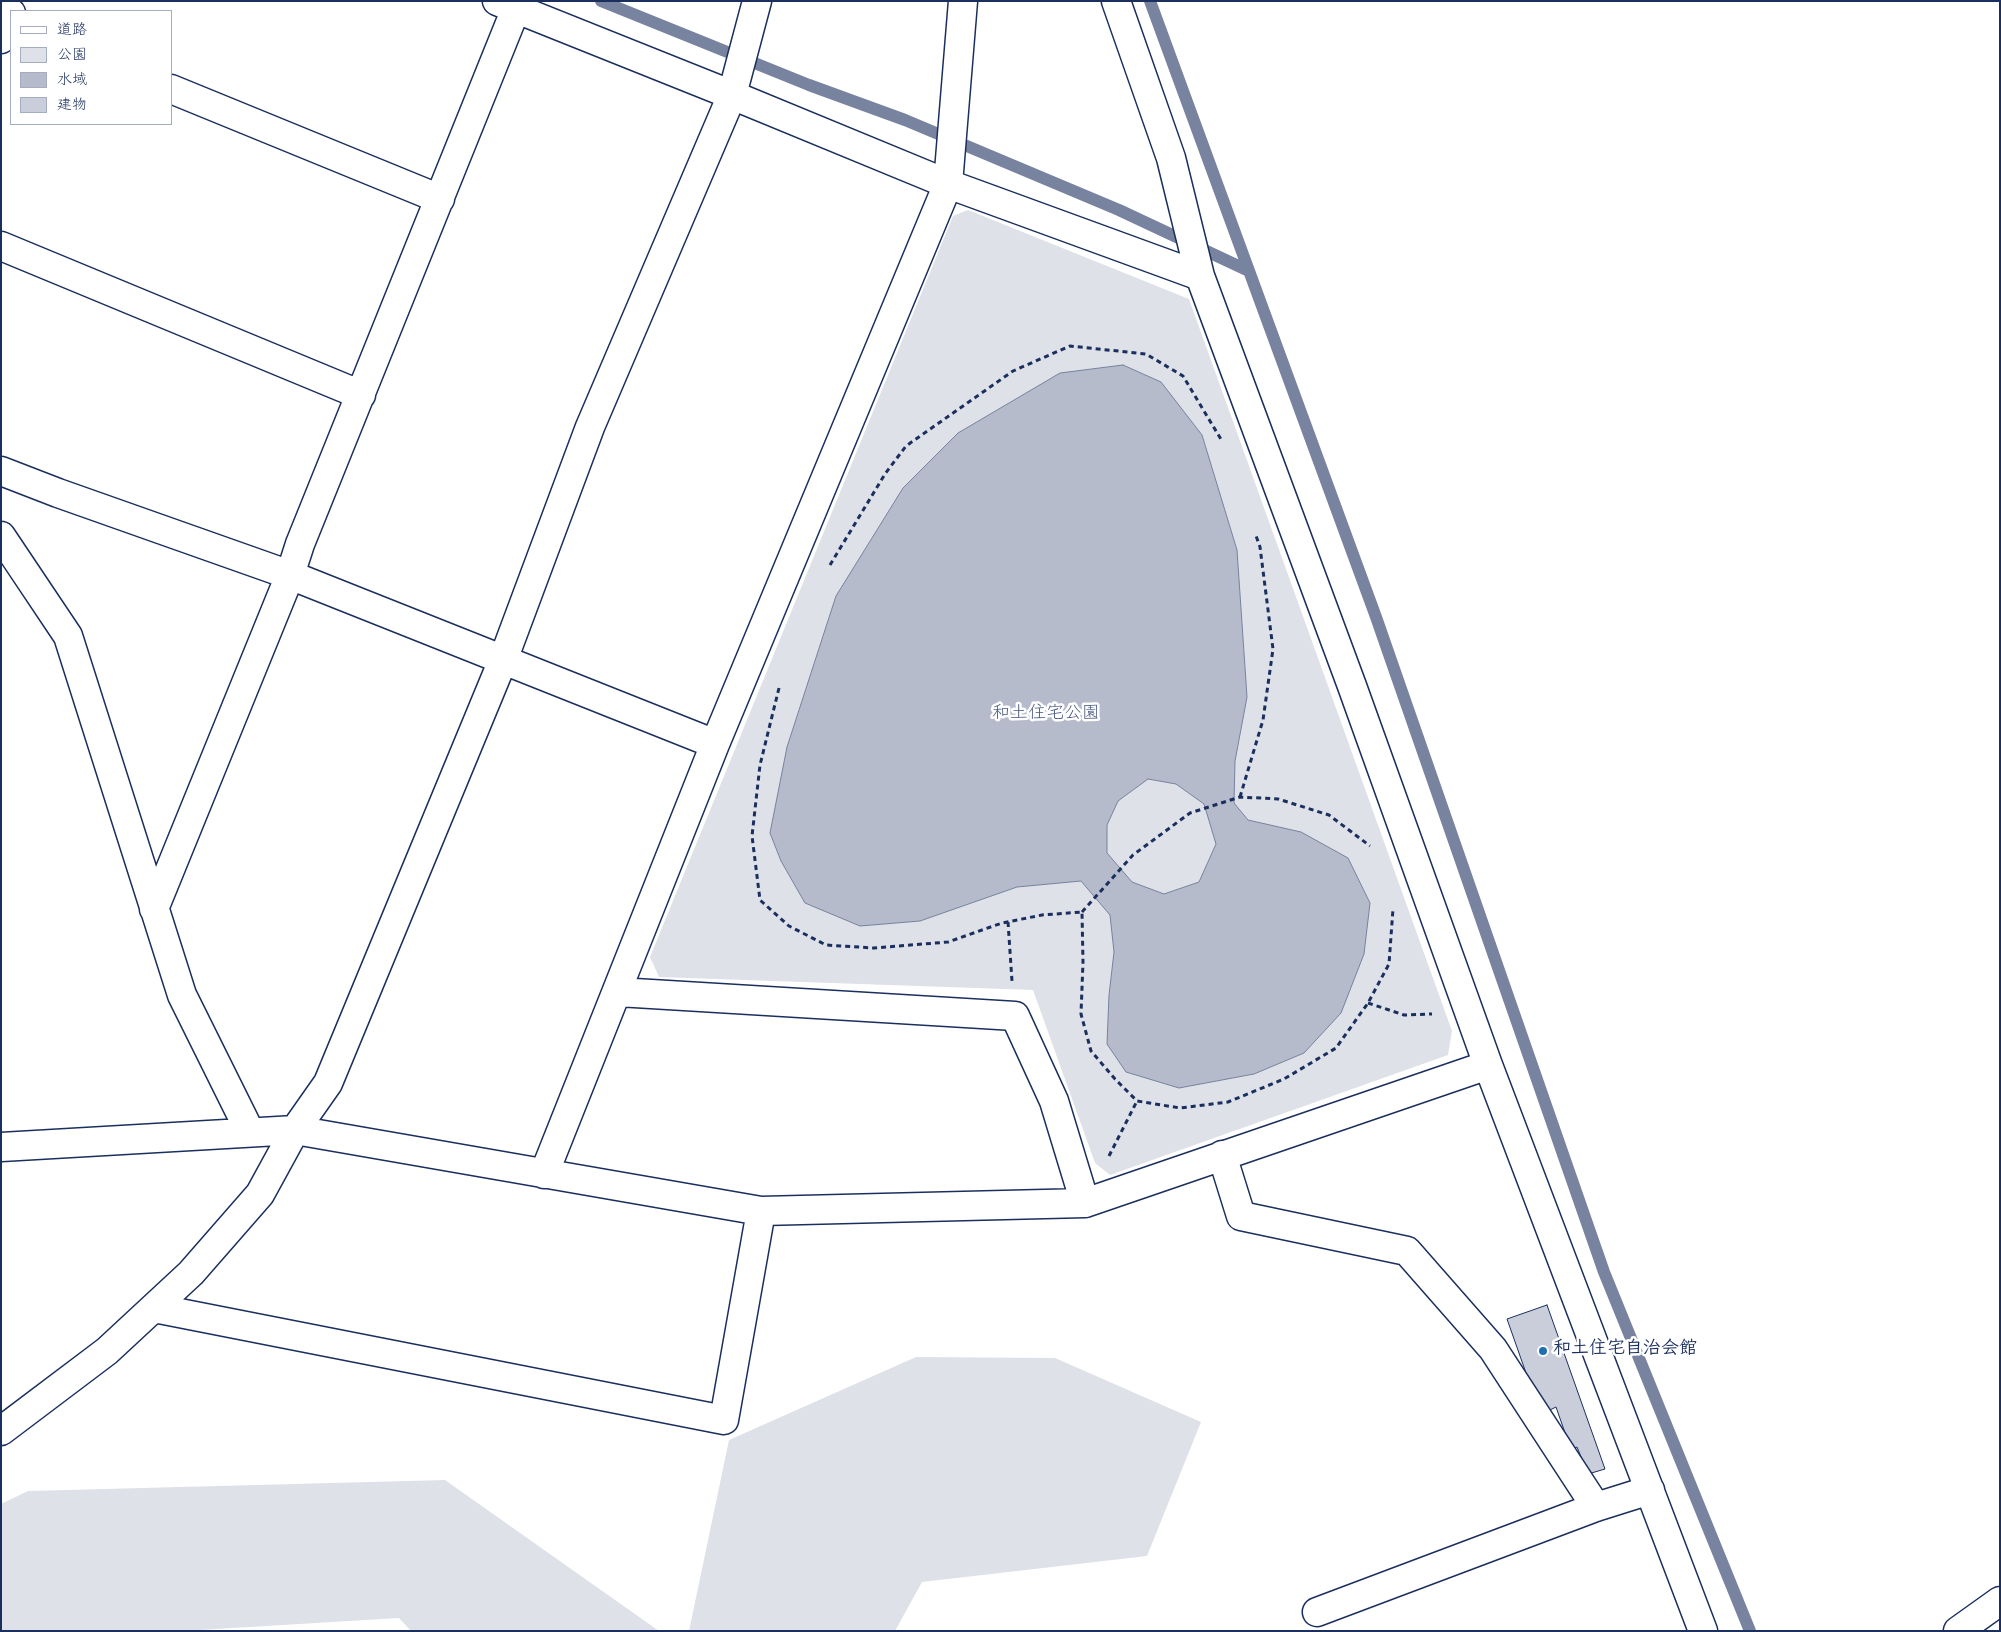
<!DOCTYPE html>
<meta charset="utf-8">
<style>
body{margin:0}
#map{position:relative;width:2001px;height:1632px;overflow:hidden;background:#fff;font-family:Dekko,"Klee One",sans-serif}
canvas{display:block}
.frame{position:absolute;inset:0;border:2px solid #1b2f5e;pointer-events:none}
.legend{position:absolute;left:10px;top:10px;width:162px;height:115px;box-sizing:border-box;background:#fff;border:1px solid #a4acbf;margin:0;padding:6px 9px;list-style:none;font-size:15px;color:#1b2f5e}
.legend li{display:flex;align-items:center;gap:10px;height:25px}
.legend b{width:25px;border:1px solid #a4acbf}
</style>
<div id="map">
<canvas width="2001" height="1632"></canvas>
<div class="frame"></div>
<ul class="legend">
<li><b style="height:6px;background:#fff"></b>道路</li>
<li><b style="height:14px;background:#dee1e7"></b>公園</li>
<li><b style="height:14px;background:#b5bbca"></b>水域</li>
<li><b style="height:14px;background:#caceda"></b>建物</li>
</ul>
</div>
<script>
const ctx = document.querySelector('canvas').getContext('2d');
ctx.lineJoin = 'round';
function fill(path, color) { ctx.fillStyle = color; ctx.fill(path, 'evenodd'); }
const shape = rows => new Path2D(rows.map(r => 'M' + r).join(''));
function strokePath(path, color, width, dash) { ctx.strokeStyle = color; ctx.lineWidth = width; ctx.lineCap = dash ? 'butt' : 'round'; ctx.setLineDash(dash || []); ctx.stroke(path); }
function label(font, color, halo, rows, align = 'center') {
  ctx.font = font + ' Dekko,"Klee One",sans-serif'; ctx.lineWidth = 5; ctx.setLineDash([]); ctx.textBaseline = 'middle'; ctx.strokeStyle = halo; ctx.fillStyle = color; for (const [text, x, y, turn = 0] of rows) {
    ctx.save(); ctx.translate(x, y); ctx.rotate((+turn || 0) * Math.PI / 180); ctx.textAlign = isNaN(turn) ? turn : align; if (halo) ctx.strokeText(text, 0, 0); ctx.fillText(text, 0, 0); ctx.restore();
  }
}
fill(shape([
 [968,210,1189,299,1452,1031,1448,1055,1110,1175,1095,1163,1033,990,659,977,650,957,953,216],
 [916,1357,1055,1358,1201,1422,1147,1556,922,1582,895,1631,689,1631,729,1440],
 [445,1480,659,1631,411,1631,399,1618,183,1631,1,1631,1,1504,28,1491]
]), '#dee1e7');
const water = shape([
 [1123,365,1161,382,1202,435,1237,550,1247,697,1235,761,1234,803,1248,820,1301,832,1348,858,1370,903,1364,954,1341,1013,1304,1053,1254,1074,1179,1088,1126,1072,1107,1044,1109,995,1114,952,1110,915,1081,881,1017,887,920,921,860,926,805,903,781,861,770,833,787,747,836,596,903,488,958,433,1060,373,1123,365],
 [1148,779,1176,784,1204,804,1216,844,1199,882,1164,894,1132,882,1107,853,1107,825,1118,801,1148,779]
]);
fill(water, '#b5bbca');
strokePath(water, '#77839f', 1);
strokePath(shape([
 [601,1,809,85,905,120,1119,210,1249,271],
 [1150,1,1376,617,1604,1272,1750,1631]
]), '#77839f', 12);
const building = shape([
 [1547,1305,1605,1469,1588,1474,1577,1447,1571,1450,1556,1407,1550,1410,1526,1373,1507,1319,1547,1305]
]);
fill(building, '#caceda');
strokePath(building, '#1b2f5e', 1);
const minor = shape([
 [497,1,732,95,948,184,1200,276],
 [1116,1,1171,158,1200,276,1352,686,1488,1065,1703,1631],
 [1,39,11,13],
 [171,89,440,199],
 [1,246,361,395],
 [1,471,58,493,290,575,715,744],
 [1,536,68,636,182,995,250,1132],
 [154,909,290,575,300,544,519,1],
 [618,992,1015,1016,1054,1101,1085,1203],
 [1,1147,295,1130,761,1211,1085,1203,1488,1065],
 [1222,1155,1241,1216,1407,1251,1493,1349,1596,1507],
 [544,1174,715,744,948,184,963,1],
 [154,1308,724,1420,761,1211],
 [1,1431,107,1351,191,1273,260,1194,295,1130,328,1083,503,660,590,427,732,95,757,1],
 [1317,1612,1596,1507,1650,1490],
 [1958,1631,2000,1601]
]);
strokePath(minor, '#1b2f5e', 31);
strokePath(shape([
 [830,565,885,474,906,446,1013,371,1070,346,1146,354,1183,376,1222,441],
 [779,688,760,765,752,836,760,900,789,926,826,945,874,948,948,942,1002,923,1042,915,1082,912,1083,962,1081,1014,1091,1051,1115,1079,1137,1101,1180,1108,1228,1102,1284,1079,1336,1048,1368,1003,1389,964,1393,909],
 [1240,797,1263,720,1273,649,1260,547,1255,533],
 [1082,912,1133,855,1190,813,1240,797,1278,799,1329,815,1370,846],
 [1008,922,1012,981],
 [1368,1003,1404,1015,1432,1014],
 [1109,1156,1137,1101]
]), '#1b2f5e', 3, [5, 4]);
strokePath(minor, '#fff', 28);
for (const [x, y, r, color] of [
 [1543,1351,5,"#1f6fb2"]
]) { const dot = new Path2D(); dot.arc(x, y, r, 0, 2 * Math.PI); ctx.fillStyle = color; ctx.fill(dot); strokePath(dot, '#fff', 2); }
label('18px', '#4c5c80', '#fff', [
 ["和土住宅公園",1046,716]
]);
label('bold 18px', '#1b2f5e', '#fff', [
 ["和土住宅自治会館",1553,1351]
], 'left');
</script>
